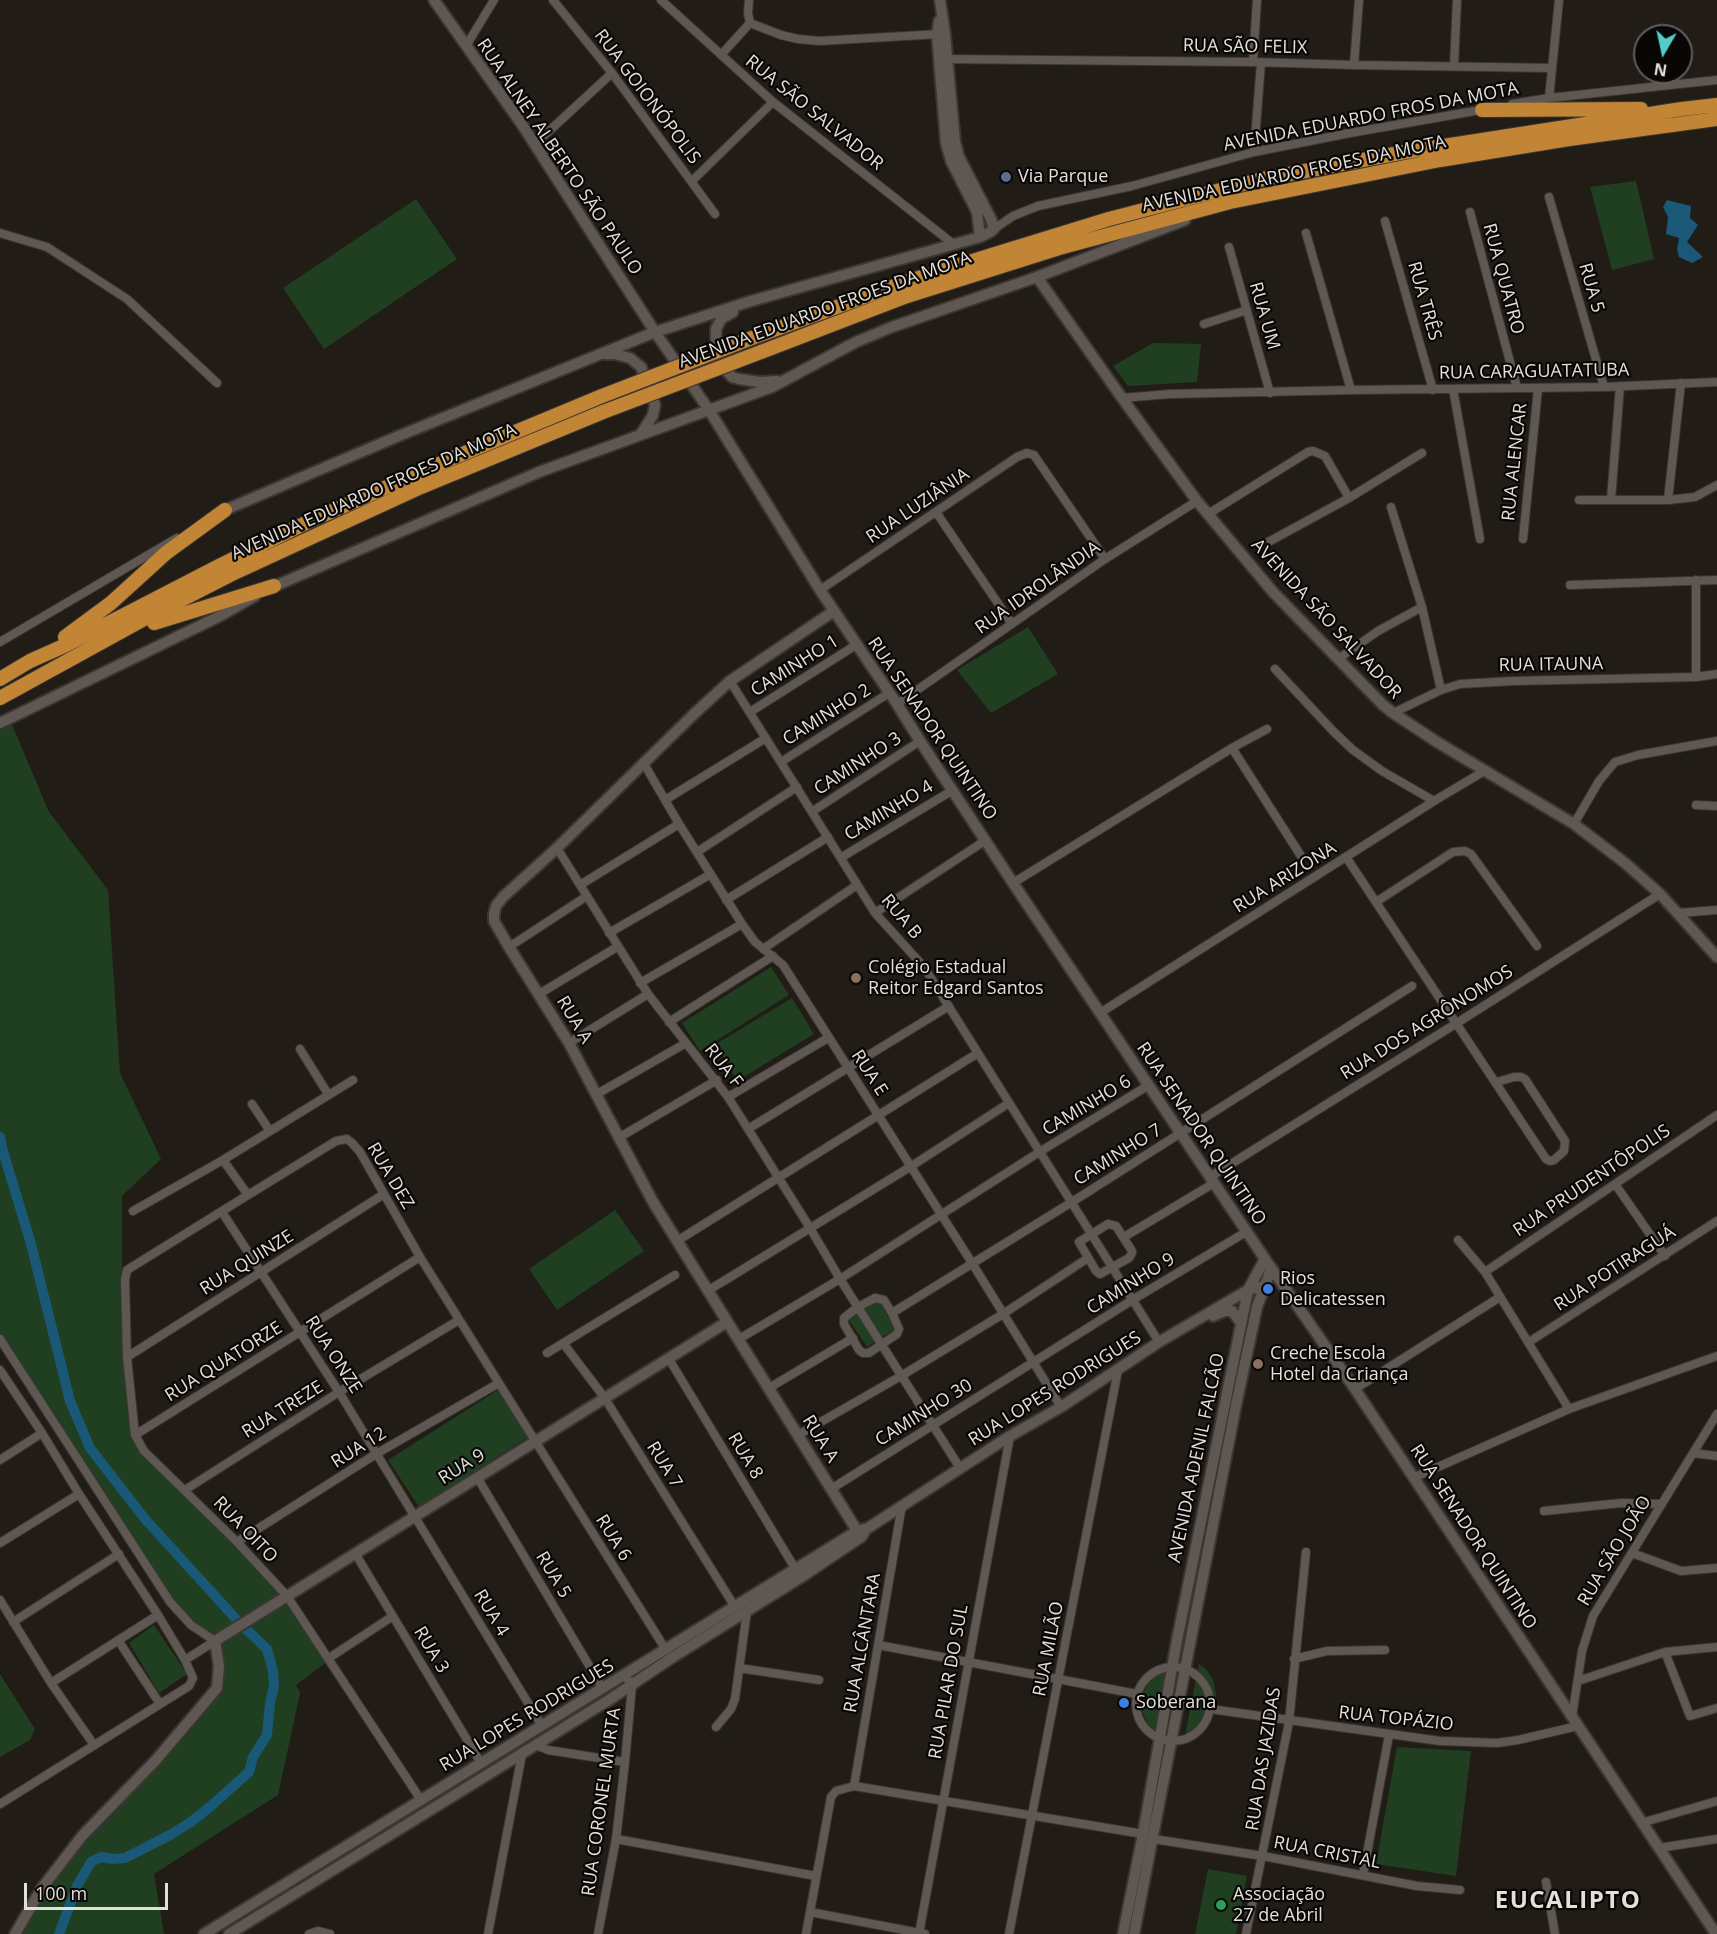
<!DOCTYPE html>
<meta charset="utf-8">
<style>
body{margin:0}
#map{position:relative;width:1717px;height:1934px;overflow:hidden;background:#221c17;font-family:"Open Sans",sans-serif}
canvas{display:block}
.north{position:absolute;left:1633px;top:24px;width:60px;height:60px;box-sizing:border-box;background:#090705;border:2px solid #605d5b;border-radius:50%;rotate:189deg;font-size:16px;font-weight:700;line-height:24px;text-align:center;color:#e3dfdb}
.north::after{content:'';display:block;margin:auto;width:21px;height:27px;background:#54cdc8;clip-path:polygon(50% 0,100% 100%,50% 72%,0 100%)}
.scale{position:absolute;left:24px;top:1883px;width:144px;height:27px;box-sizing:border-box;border:3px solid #e3dfdb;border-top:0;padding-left:8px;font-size:18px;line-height:21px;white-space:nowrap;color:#e3dfdb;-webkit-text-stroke:4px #090705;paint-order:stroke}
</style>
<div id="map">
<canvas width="1717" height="1934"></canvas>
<div class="north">N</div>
<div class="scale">100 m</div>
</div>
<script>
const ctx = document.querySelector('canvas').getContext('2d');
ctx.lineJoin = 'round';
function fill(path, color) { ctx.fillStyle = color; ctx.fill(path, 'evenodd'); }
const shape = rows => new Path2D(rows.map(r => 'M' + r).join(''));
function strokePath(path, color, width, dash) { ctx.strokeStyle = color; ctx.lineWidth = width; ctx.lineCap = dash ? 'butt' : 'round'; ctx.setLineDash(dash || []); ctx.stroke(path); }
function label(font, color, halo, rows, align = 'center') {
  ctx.font = font + ' "Open Sans",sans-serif'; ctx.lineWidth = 4.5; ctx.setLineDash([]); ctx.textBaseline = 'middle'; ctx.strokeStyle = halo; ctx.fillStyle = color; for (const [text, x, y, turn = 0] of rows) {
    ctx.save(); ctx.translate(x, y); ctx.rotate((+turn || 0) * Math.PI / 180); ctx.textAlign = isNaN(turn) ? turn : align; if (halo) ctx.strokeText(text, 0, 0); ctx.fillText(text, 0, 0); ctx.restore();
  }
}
fill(shape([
 [1636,181,1654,259,1612,270,1590,187],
 [416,199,457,259,324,349,283,288],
 [1153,343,1201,344,1197,382,1128,386,1113,366],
 [1028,627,1058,674,991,713,957,670],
 [10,720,49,812,108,890,120,1073,161,1159,122,1196,122,1273,134,1434,145,1450,239,1541,332,1658,296,1685,300,1693,278,1795,154,1874,164,1934,11,1934,90,1823,215,1689,214,1641,191,1627,0,1338,0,725],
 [771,967,789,995,700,1051,682,1023],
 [792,998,814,1034,737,1081,716,1044],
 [615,1210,644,1251,557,1310,529,1269],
 [878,1299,895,1329,867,1347,847,1317],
 [498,1390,528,1437,419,1507,388,1460],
 [154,1625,187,1674,159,1693,129,1643],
 [1170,1660,1156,1733,1147,1722,1142,1711,1143,1693,1150,1679,1158,1668],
 [1199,1664,1206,1669,1213,1680,1216,1694,1216,1708,1204,1723,1185,1736],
 [0,1674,35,1729,30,1740,0,1757],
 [1397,1747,1471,1751,1456,1876,1376,1864],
 [1208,1869,1247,1876,1236,1934,1195,1934]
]), '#1f3f20');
fill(shape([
 [1667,200,1691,206,1690,218,1698,225,1687,242,1703,257,1692,263,1679,257,1677,249,1679,238,1666,234,1668,217,1663,207]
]), '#195977');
strokePath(shape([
 [0,1137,2,1148,31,1244,70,1401,90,1448,145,1519,236,1619],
 [59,1934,77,1886,91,1862,101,1857,113,1859,125,1858,170,1835,191,1822,212,1805,249,1772,253,1757,267,1735,270,1703,274,1686,273,1671,267,1649,247,1630]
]), '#195977', 10);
const street = shape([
 [553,0,612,73,715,214],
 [661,0,773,102,952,243],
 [750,23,781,35,798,39,819,41,940,34],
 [466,46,494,0],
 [721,55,750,23,748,13,749,0],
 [943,59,1253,62,1354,65,1552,68],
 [1253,62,1257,0],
 [1354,65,1359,0],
 [1454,66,1457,0],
 [1549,98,1559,0],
 [1512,104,1549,98,1717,80],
 [535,144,612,73],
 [1254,152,1261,62],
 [692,181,773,102],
 [1549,197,1604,387],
 [1470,212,1517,388],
 [1385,221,1433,390],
 [994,229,1013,216,1038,206,1132,186,1254,152,1350,133,1486,109],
 [0,233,47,247,127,299,217,383],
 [1306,233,1351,390,1604,387,1717,382],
 [1229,247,1270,393],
 [1204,324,1247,310],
 [1453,389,1480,539],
 [1122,398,1170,394,1351,390],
 [1579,500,1668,500,1695,497,1717,485],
 [1611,500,1620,386],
 [1668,500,1681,383],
 [1391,507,1422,607,1441,690],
 [936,512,1012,624],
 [1208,514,1308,452,1313,451,1325,456,1349,498],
 [1523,539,1538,389],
 [1261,546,1349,498,1422,453],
 [1696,580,1696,677],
 [1570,585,1717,580],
 [820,590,1017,457,1027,453,1034,455,1105,559],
 [0,642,177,538],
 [1338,659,1378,631,1422,607],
 [1275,669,1333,731,1353,750,1382,771,1434,801],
 [730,681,875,913,924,967,1159,1342],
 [897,704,1105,559,1197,501],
 [750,712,856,645],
 [1393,713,1441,690,1460,684,1513,681,1696,677,1717,674],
 [1232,748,1301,856],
 [643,762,679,824,742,924,755,942,783,965,972,1263,1061,1407],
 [781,762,889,693],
 [665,800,766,738],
 [1696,805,1717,806],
 [813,811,920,741],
 [1574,824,1599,781,1615,762,1638,755,1717,741],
 [557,848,648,994,728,1097,810,1228,840,1279,960,1468],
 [697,852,797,787],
 [842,857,953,790],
 [1346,857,1546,1159,1550,1161,1554,1160,1564,1151,1565,1141,1525,1079,1521,1077,1514,1077,1497,1082],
 [1013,883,1232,748,1267,729],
 [580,885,679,824],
 [726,900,828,837],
 [1376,902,1453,852,1465,851,1471,854,1537,946],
 [875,913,986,840],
 [1678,913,1717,910],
 [609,933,711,874],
 [509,947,587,896],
 [763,949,857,885],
 [640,983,742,924],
 [539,994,617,947],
 [1100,1013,1434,801,1486,770],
 [669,1022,773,956],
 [569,1043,648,994],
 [300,1049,328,1094],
 [597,1094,686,1043],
 [728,1097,828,1038],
 [252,1104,270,1131],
 [748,1129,949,1006],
 [620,1137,717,1080],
 [223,1160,248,1195],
 [1210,1177,1457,1023,1660,894],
 [1615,1184,1665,1256],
 [133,1211,223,1160,353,1080],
 [222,1212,339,1392,542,1726],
 [1108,1224,1116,1226,1132,1251,1132,1253,1129,1258,1100,1274,1096,1271,1079,1242,1108,1224],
 [1124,1237,1214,1183],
 [1458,1240,1485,1272,1569,1409],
 [677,1241,978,1053],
 [1485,1272,1717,1115],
 [709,1290,910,1167,1009,1103],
 [875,1298,884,1300,892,1313,899,1329,897,1334,869,1353,863,1353,859,1350,844,1324,844,1318,858,1307,875,1298],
 [892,1313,1072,1202,1412,986],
 [0,1339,170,1602,191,1625,215,1641,185,1660],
 [739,1339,840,1279,1041,1151,1149,1085],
 [1529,1342,1717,1221],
 [563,1343,604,1397,735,1607],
 [547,1353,675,1275],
 [127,1357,384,1194],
 [669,1359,796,1570],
 [0,1370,42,1433,79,1494,158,1615,185,1660,193,1678,189,1686,0,1804],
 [769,1388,853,1338],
 [1355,1389,1500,1297],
 [135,1435,420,1257],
 [798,1435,901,1376,1003,1314,1088,1258],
 [1693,1453,1717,1456],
 [0,1460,42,1433],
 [477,1477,603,1689],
 [1413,1478,1569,1409,1717,1356],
 [831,1489,1134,1299,1246,1232],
 [185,1490,339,1392,459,1320],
 [1544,1511,1621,1503,1661,1504],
 [237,1542,376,1454,499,1383],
 [0,1543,79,1494],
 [355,1553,481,1763],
 [1632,1553,1681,1571,1717,1568],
 [0,1600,51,1683,94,1745],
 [13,1622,119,1554],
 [118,1640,160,1704],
 [878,1645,1137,1694],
 [1665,1652,1690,1716,1717,1708],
 [329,1658,393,1616],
 [1294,1659,1327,1651,1385,1650],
 '1136 1704a37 37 0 1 1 74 0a37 37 0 1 1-74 0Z',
 [739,1668,819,1680],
 [1578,1681,1665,1652,1717,1647],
 [51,1683,158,1615],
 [1210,1709,1440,1741,1497,1743,1518,1740,1578,1726],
 [1572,1717,1582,1651,1593,1616,1717,1414],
 [716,1727,731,1709,735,1699,747,1611],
 [536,1745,548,1750,625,1762],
 [854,1786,902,1505],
 [421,1800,287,1596,237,1542,144,1451,135,1435,127,1357,125,1280,127,1270,248,1195,336,1141,347,1139,352,1143,360,1152,420,1257,666,1650],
 [1641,1823,1717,1801],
 [616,1839,816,1876],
 [1153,1839,1263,1856,1417,1886,1460,1890],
 [1659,1848,1717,1839],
 [1363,1875,1389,1735],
 [1546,1882,1555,1934],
 [810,1912,925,1934],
 [309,1934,318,1931,330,1934],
 [488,1934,522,1754],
 [598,1934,616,1839,625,1762,632,1685,625,1676],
 [806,1934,831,1797,836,1791,854,1786,1143,1834],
 [919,1934,1010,1436],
 [1009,1934,1118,1370],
 [1246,1934,1289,1722,1306,1552]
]);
const secondary = shape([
 [434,0,523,126,655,332,709,410,820,590,897,704,920,741,1013,883,1265,1259,1355,1389,1716,1934],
 [939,21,937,35,946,143,951,161,977,212,980,237],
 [1037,277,1122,398,1197,501,1273,592,1383,705,1393,713,1437,742,1574,824,1625,863,1660,894,1717,957],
 [733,312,721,319,716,329,716,345,726,370,732,377,739,379,760,382,777,381],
 [605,354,615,354,630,358,641,367,655,405,653,415,641,434],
 [225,510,401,435,655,332,751,301,980,237,990,232,994,229,991,219,959,157,955,142,945,34,940,0],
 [268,589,539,472,772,387,856,342,892,327,1037,277,1185,220],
 [834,611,730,681,695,713,557,848,503,897,496,906,494,914,494,921,509,947,569,1043,653,1202,861,1537],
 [0,723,222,615,255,596],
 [1213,1316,1225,1311,1232,1311,1241,1323],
 [15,1934,42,1888,82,1836,156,1760,217,1688,219,1666,215,1641,727,1322],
 [204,1934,857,1531,868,1528,1010,1436,1061,1407,1159,1342,1248,1290,1264,1286],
 [229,1934,612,1698,673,1657,803,1576,861,1537,864,1533],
 [1123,1934,1143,1834,1177,1640,1248,1290,1265,1259],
 [1134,1934,1236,1405,1257,1307,1271,1269]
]);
const highway = shape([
 [1482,110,1641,109],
 [752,338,900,284,992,255,1109,219,1263,179,1405,152,1682,109,1717,105],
 [761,352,907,296,1059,248,1230,202,1440,160,1569,139,1717,119],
 [154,623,274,586],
 [65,637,111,603,166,553,225,510],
 [0,679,30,661,66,645,219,566,310,521,453,458,602,396],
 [0,698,142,620,232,574,421,487,603,412]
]);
strokePath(street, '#3b3633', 10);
strokePath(secondary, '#3b3633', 14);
strokePath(highway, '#3b3633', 16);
strokePath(street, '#5f5852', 8);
strokePath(secondary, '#5f5852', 10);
strokePath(highway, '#c28535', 14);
const highwayBridge = shape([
 [602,396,752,338],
 [603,412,761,352]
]);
strokePath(highwayBridge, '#3b3633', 16, []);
strokePath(highwayBridge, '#c28535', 14);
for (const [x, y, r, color] of [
 [1006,177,6,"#5c6f8a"],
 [856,978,6,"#8d6e63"],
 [1268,1289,6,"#3f7fe0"],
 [1258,1364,6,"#8d6e63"],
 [1124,1703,6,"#3f7fe0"],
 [1221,1905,6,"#2e9e5b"]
]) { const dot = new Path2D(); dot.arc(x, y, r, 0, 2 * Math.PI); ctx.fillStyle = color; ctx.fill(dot); strokePath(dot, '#090705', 2); }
label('18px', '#e3dfdb', '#090705', [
 ["RUA SÃO FELIX",1245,47,1],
 ["RUA GOIONÓPOLIS",647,97,53],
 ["RUA SÃO SALVADOR",814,113,39],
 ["AVENIDA EDUARDO FROS DA MOTA",1371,117,-11],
 ["RUA ALNEY ALBERTO SÃO PAULO",559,157,56],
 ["AVENIDA EDUARDO FROES DA MOTA",1294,174,-12],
 ["RUA QUATRO",1503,279,75],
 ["RUA 5",1591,288,74],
 ["RUA TRÊS",1424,301,74],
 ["AVENIDA EDUARDO FROES DA MOTA",825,310,-20],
 ["RUA UM",1264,316,74],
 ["RUA CARAGUATATUBA",1534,372,-1],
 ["RUA ALENCAR",1515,462,-84],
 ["AVENIDA EDUARDO FROES DA MOTA",374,492,-24],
 ["RUA LUZIÂNIA",918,506,-34],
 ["RUA IDROLÂNDIA",1038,588,-35],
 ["AVENIDA SÃO SALVADOR",1326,619,47],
 ["RUA ITAUNA",1551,665,-1],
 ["CAMINHO 1",795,666,-32],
 ["CAMINHO 2",827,715,-32],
 ["RUA SENADOR QUINTINO",932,729,56],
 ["CAMINHO 3",858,764,-33],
 ["CAMINHO 4",889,811,-31],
 ["RUA ARIZONA",1285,878,-32],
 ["RUA B",901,917,50],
 ["RUA A",574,1020,59],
 ["RUA DOS AGRÔNOMOS",1427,1023,-32],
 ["RUA F",723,1066,52],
 ["RUA E",869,1073,57],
 ["CAMINHO 6",1087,1106,-31],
 ["RUA SENADOR QUINTINO",1201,1134,56],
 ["CAMINHO 7",1118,1155,-32],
 ["RUA DEZ",390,1176,59],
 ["RUA PRUDENTÔPOLIS",1592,1181,-34],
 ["RUA QUINZE",247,1263,-32],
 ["RUA POTIRAGUÁ",1615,1269,-33],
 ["CAMINHO 9",1131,1284,-32],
 ["RUA ONZE",333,1355,57],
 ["RUA QUATORZE",224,1362,-32],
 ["RUA LOPES RODRIGUES",1055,1389,-32],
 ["RUA TREZE",283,1410,-32],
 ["CAMINHO 30",924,1413,-32],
 ["RUA A",820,1439,58],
 ["RUA 12",359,1448,-32],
 ["RUA 8",745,1456,59],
 ["AVENIDA ADENIL FALCÃO",1197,1458,-78],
 ["RUA 7",664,1465,58],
 ["RUA 9",462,1467,-32],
 ["RUA OITO",245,1530,46],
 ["RUA SENADOR QUINTINO",1473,1537,57],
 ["RUA 6",613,1538,58],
 ["RUA SÃO JOÃO",1615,1551,-59],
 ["RUA 5",553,1575,59],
 ["RUA 4",491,1613,59],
 ["RUA ALCÂNTARA",863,1643,-80],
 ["RUA MILÃO",1049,1649,-79],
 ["RUA 3",431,1650,59],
 ["RUA PILAR DO SUL",949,1682,-80],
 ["RUA LOPES RODRIGUES",527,1716,-31],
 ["RUA TOPÁZIO",1396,1719,6],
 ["RUA DAS JAZIDAS",1264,1759,-81],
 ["RUA CORONEL MURTA",602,1802,-82],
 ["RUA CRISTAL",1327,1853,11]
]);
label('18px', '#e3dfdb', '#090705', [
 ["Via Parque",1018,177],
 ["Colégio Estadual",868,968],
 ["Reitor Edgard Santos",868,989],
 ["Rios",1280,1279],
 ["Delicatessen",1280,1300],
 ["Creche Escola",1270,1354],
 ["Hotel da Criança",1270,1375],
 ["Soberana",1136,1703],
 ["Associação",1233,1895],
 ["27 de Abril",1233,1916]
], 'left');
ctx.letterSpacing = '1.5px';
label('bold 24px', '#e3dfdb', '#090705', [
 ["EUCALIPTO",1568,1901]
]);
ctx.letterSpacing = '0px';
</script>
